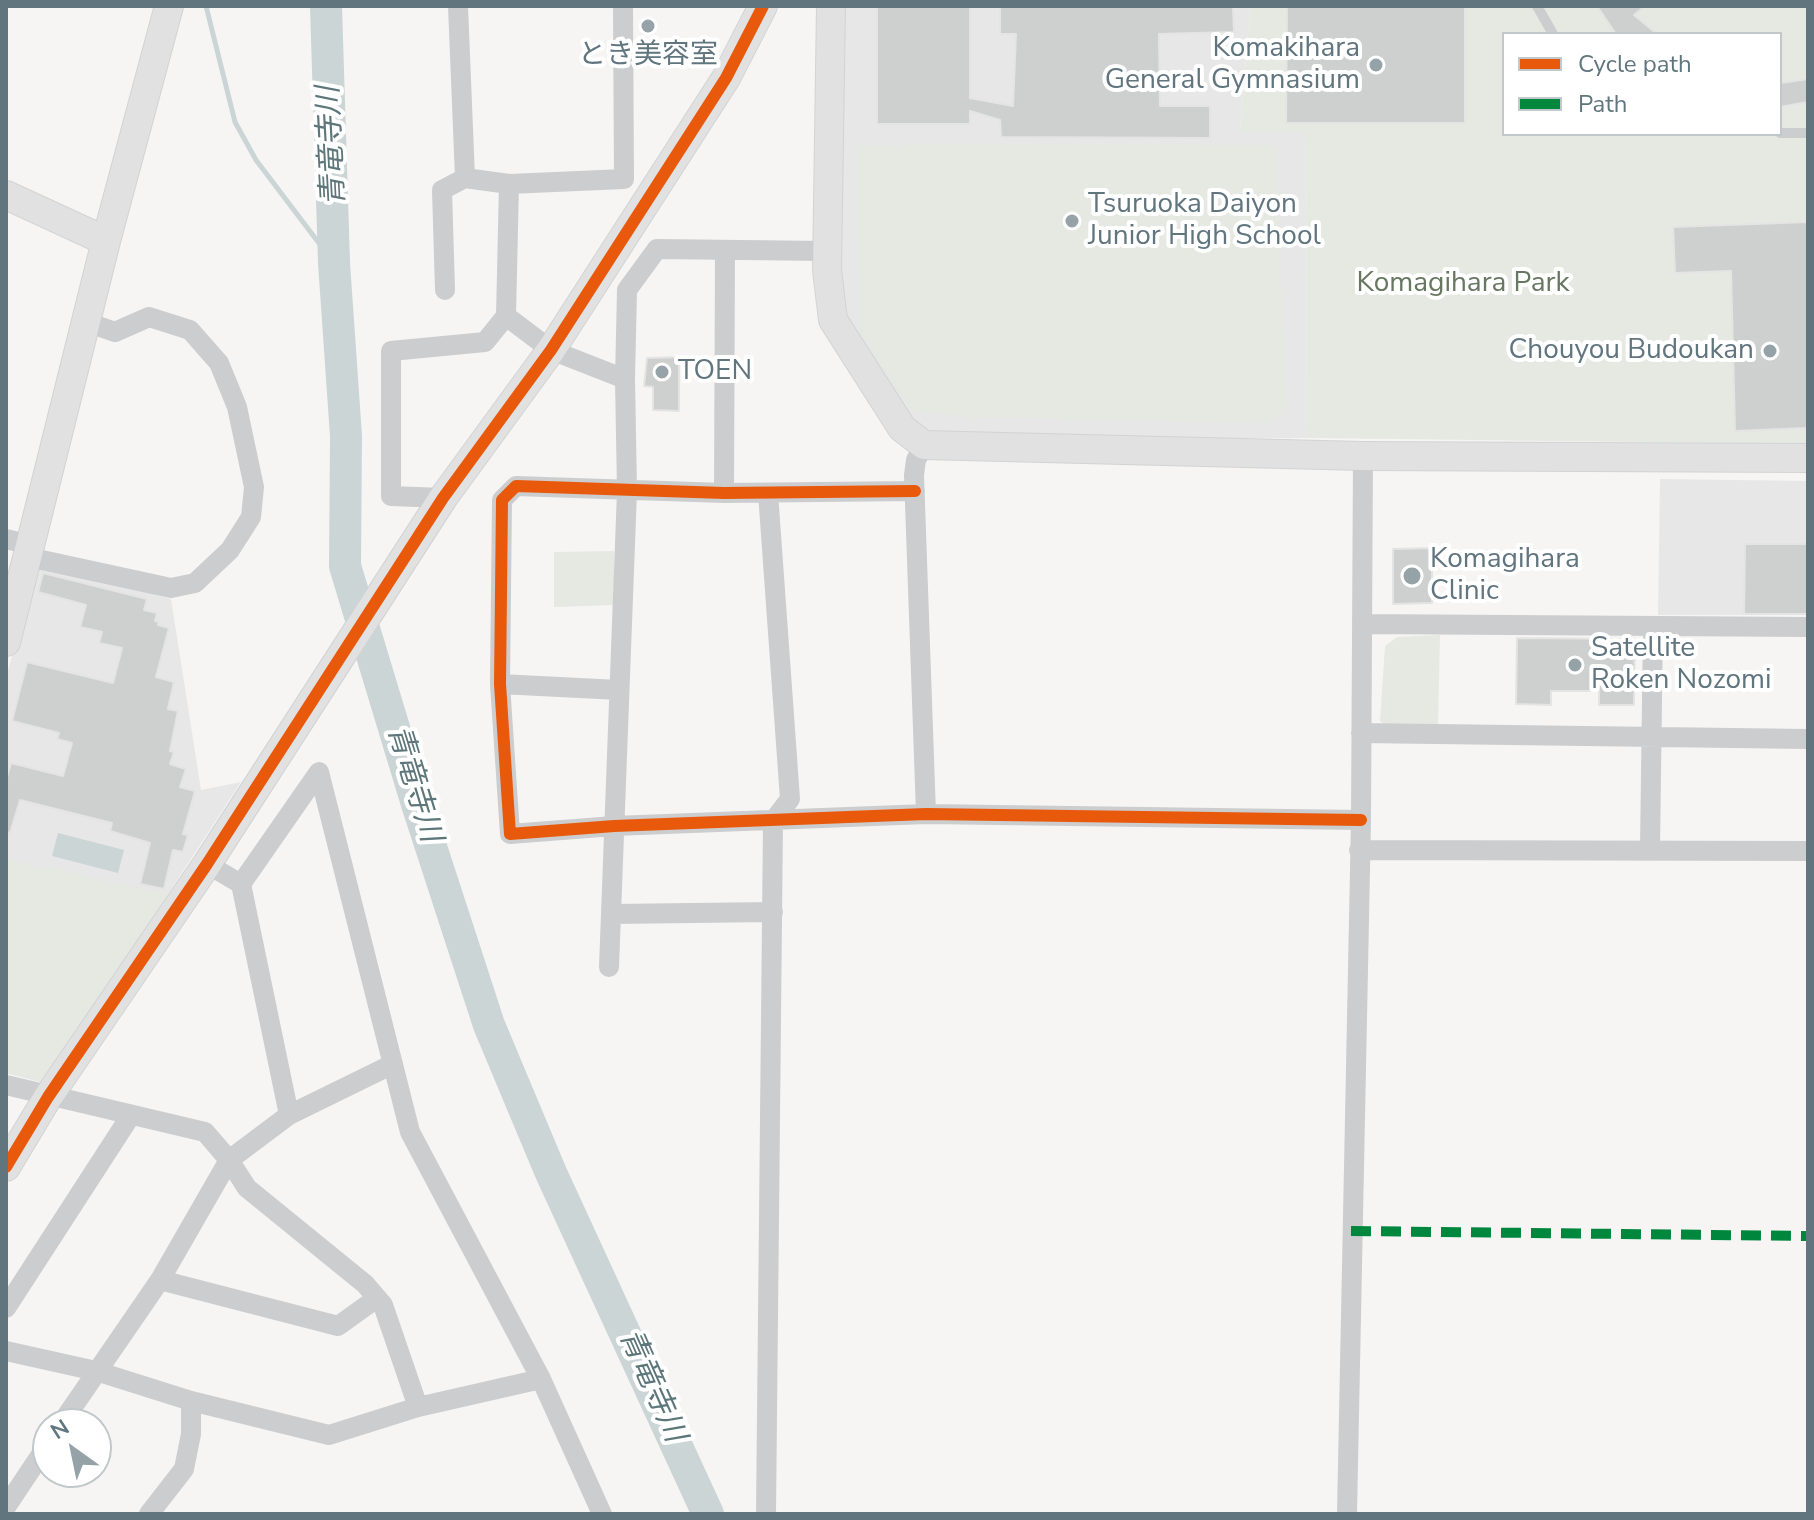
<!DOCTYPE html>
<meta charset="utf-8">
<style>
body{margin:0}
#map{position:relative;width:1814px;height:1520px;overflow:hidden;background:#f6f5f4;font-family:"Nunito Sans",sans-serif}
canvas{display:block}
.frame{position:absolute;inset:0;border:8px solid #61757f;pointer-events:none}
.legend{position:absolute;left:1502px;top:32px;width:280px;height:104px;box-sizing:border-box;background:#fff;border:2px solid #c0c8cc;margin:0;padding:10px 14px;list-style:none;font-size:24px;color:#61757f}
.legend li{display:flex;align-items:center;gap:16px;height:40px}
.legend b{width:40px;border:2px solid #c0c8cc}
.north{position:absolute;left:32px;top:1408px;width:80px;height:80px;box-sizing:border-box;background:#fff;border:2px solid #c0c8cc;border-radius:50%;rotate:327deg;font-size:22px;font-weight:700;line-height:32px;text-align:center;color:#61757f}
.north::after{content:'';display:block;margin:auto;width:28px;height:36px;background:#95a2a8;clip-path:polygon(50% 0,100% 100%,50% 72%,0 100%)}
</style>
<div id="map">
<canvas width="1814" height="1520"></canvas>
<div class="frame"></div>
<ul class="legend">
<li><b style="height:10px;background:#e8590c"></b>Cycle path</li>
<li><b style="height:10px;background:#00873e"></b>Path</li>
</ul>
<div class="north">N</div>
</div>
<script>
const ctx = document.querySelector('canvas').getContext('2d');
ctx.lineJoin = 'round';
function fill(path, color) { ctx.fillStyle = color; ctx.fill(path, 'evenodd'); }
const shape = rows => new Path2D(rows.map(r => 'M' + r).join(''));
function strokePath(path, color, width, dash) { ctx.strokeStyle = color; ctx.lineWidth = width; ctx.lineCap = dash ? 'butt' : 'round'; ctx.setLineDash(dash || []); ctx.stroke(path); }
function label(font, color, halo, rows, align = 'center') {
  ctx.font = font + ' "Nunito Sans","Noto Sans JP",sans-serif'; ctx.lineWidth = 8; ctx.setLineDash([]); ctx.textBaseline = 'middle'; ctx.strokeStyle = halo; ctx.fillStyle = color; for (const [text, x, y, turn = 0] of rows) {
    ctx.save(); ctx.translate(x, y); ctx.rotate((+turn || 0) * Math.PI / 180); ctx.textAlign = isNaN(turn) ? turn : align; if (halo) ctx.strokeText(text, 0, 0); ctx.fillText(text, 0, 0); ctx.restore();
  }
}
fill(shape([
 [837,6,1250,6,1240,132,1306,132,1307,438,946,439,920,429,909,420,839,309],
 [1660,479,1808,481,1808,615,1658,615],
 [36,562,171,599,201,790,241,782,45,1083,6,1073,6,679]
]), '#e6e7e6');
fill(shape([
 [1250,6,1808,6,1808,444,1307,438,1306,133,1240,132],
 [1504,34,1780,34,1780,134,1504,134],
 [950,144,1275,145,1286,409,1270,423,965,417,915,410,900,395,860,332,857,146],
 [614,551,614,605,554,607,554,552],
 [1440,635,1438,727,1388,728,1380,721,1385,646,1397,637],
 [6,859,168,894,45,1083,6,1073]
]), '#e6e8e2');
fill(shape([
 [58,833,124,850,118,873,52,856]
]), '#cbd5d6');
strokePath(shape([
 [206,6,235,122,256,160,334,263]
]), '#cbd5d6', 5);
strokePath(shape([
 [326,6,334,263,346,436,345,566,417,804,489,1025,551,1173,708,1514]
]), '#cbd5d6', 32);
const building = shape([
 [877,6,970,6,970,98,1013,106,1016,34,1000,34,1000,6,1233,6,1234,32,1159,34,1160,106,1210,106,1210,138,1001,137,1000,120,970,111,970,124,877,124,877,6],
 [1287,6,1465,6,1465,123,1286,123,1287,6],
 [1597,6,1645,6,1634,15,1657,34,1616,34,1597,6],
 [1808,79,1808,102,1780,107,1780,83,1808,79],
 [1808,222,1808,428,1735,431,1731,271,1675,273,1673,227,1808,222],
 [679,357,679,411,653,410,653,387,644,386,647,358,679,357],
 [1745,544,1808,544,1808,614,1744,614,1745,544],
 [1432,548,1432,603,1393,604,1393,549,1432,548],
 [43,573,147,599,144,610,157,613,155,621,159,622,158,625,169,628,156,677,174,682,168,709,178,711,170,751,174,752,170,764,186,769,180,787,195,791,183,834,188,835,183,852,173,850,164,889,140,884,150,843,110,831,112,823,20,800,10,833,6,832,6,781,11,763,63,776,72,743,57,739,59,733,12,721,27,662,113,683,122,648,99,643,102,632,80,627,86,605,38,592,43,573],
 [1517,638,1635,639,1634,705,1599,705,1599,691,1551,691,1551,705,1516,704,1517,638]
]);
fill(building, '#ced0d0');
strokePath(building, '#e5e4e4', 2);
const secondary = shape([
 [831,6,827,270,833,320,902,428,924,445,1363,456,1808,458],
 [6,195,106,241],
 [6,642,106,241,169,6],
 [6,1167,48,1097,207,864,443,498,551,350,726,78,763,6]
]);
strokePath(secondary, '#d2d3d4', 30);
strokePath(shape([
 [1537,6,1553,34],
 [1780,133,1808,133]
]), '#cccdce', 10);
strokePath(shape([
 [458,6,465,178],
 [445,290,442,190,465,178,509,184],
 [506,316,551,350,625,379,627,491,609,967],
 [625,379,627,290,657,249,827,251],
 [924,445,916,460,914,475,926,814],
 [915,491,724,493,516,486,502,500,500,684,510,834,614,826,926,814,1361,820],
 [724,493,725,250],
 [443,498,391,496,391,351,485,342,506,316,509,184,624,179,623,6],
 [6,539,31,545],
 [28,557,171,588,195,583,230,550,251,517,254,487,237,407,219,363,190,330,149,317,115,332,86,322],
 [1362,624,1808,627],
 [500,684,619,690],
 [1361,733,1808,739],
 [1650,849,1653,626],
 [1359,850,1808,851],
 [207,864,241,884],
 [611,914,773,912],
 [6,1085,205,1132,229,1160,247,1188,365,1284,383,1305,418,1407],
 [289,1115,241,884,319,772,410,1132,541,1379,602,1514],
 [160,1280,338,1326,377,1298],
 [6,1308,131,1115],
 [6,1351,96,1371,191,1401,329,1435,418,1407,541,1379],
 [61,1424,160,1280,229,1160,289,1115,393,1064],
 [6,1507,48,1444],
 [149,1514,184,1469,191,1434,191,1401],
 [766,1514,773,821,790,799,768,493],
 [1347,1514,1361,820,1363,456]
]), '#cccdce', 20);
strokePath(secondary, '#e0e1e0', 28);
strokePath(shape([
 [1351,1231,1808,1236]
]), '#00873e', 10, [20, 10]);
strokePath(shape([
 [915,491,724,493,516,486,502,500,500,684,510,834,614,826,926,814,1361,820],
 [6,1167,48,1097,207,864,443,498,551,350,726,78,763,6]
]), '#e8590c', 12);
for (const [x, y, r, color] of [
 [648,26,8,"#95a2a8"],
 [1376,65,8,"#95a2a8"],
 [1072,221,8,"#95a2a8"],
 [1770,351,8,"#95a2a8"],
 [662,372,8,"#95a2a8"],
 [1412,576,10,"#95a2a8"],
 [1575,665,8,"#95a2a8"]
]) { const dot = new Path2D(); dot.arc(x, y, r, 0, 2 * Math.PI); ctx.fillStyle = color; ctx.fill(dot); strokePath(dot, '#fff', 3); }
label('28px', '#61757f', '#fff', [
 ["Komakihara",1360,49,"right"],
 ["General Gymnasium",1360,81,"right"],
 ["とき美容室",648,56,"center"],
 ["Tsuruoka Daiyon",1088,205],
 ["Junior High School",1088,237],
 ["Chouyou Budoukan",1754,351,"right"],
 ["TOEN",678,372],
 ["Komagihara",1430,560],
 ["Clinic",1430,592],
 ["Satellite",1591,649],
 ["Roken Nozomi",1591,681]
], 'left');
label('28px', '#677760', '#fff', [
 ["Komagihara Park",1463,284]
]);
label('italic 30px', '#5c767a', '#fff', [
 ["青竜寺川",333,146,-93],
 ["青竜寺川",413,784,73],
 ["青竜寺川",651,1386,66]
]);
</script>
